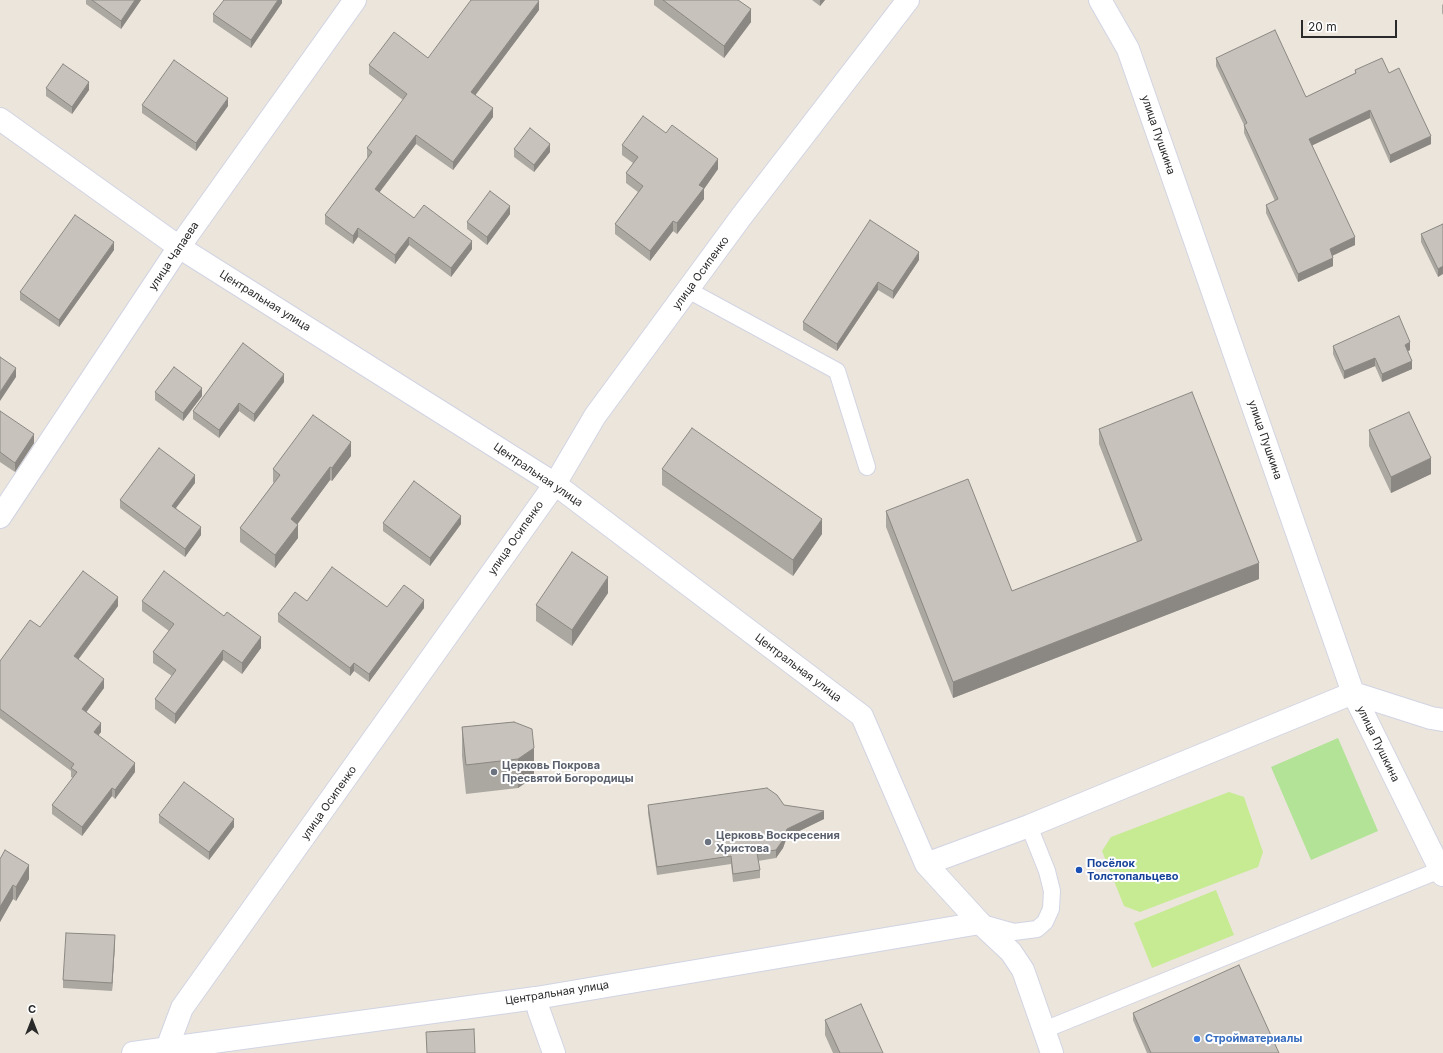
<!DOCTYPE html>
<meta charset="utf-8">
<style>
body{margin:0}
#map{position:relative;width:1443px;height:1053px;overflow:hidden;background:#ece5dc;font-family:Inter,sans-serif}
canvas{display:block}
.north{position:absolute;left:12px;top:1001px;width:40px;height:40px;-webkit-text-stroke:3px #fff;paint-order:stroke;rotate:0deg;font-size:11px;font-weight:700;line-height:16px;text-align:center;color:#2a2a2a}
.north::after{content:'';display:block;margin:auto;width:14px;height:18px;background:#2a2a2a;clip-path:polygon(50% 0,100% 100%,50% 72%,0 100%)}
.scale{position:absolute;left:1301px;top:20px;width:96px;height:18px;box-sizing:border-box;border:2px solid #2a2a2a;border-top:0;padding-left:5px;font-size:12px;line-height:14px;white-space:nowrap;color:#2a2a2a;-webkit-text-stroke:3px #fff;paint-order:stroke}
</style>
<div id="map">
<canvas width="1443" height="1053"></canvas>
<div class="north">С</div>
<div class="scale">20 m</div>
</div>
<script>
const ctx = document.querySelector('canvas').getContext('2d');
ctx.lineJoin = 'round';
function fill(path, color) { ctx.fillStyle = color; ctx.fill(path, 'evenodd'); }
const shape = rows => new Path2D(rows.map(r => 'M' + r).join(''));
function strokePath(path, color, width, dash) { ctx.strokeStyle = color; ctx.lineWidth = width; ctx.lineCap = dash ? 'butt' : 'round'; ctx.setLineDash(dash || []); ctx.stroke(path); }
function label(font, color, halo, rows, align = 'center') {
  ctx.font = font + ' Inter,sans-serif'; ctx.lineWidth = 4; ctx.setLineDash([]); ctx.textBaseline = 'middle'; ctx.strokeStyle = halo; ctx.fillStyle = color; for (const [text, x, y, turn = 0] of rows) {
    ctx.save(); ctx.translate(x, y); ctx.rotate((+turn || 0) * Math.PI / 180); ctx.textAlign = isNaN(turn) ? turn : align; if (halo) ctx.strokeText(text, 0, 0); ctx.fillText(text, 0, 0); ctx.restore();
  }
}
fill(shape([
 [1338,738,1378,831,1311,860,1271,767]
]), '#b2e397');
fill(shape([
 [1229,792,1244,797,1263,852,1258,867,1140,912,1124,906,1102,851,1111,837],
 [1216,890,1234,935,1152,968,1134,923]
]), '#c6eb93');
const service = shape([
 [688,290,837,371,867,467],
 [982,923,1014,932,1037,929,1045,922,1051,909,1052,891,1047,871,1029,826],
 [1044,1030,1440,870]
]);
const minor = shape([
 [1100,0,1128,49,1353,693,1443,875],
 [0,119,179,247,555,484,862,716,926,864,980,923],
 [0,517,179,247,355,0],
 [926,864,1029,826,1353,693,1431,718,1443,720],
 [536,998,539,1011,554,1053],
 [167,1048,182,1008,555,484,595,416,741,217,908,0]
]);
const tertiary = shape([
 [133,1053,536,998,980,923,1011,952,1023,970,1052,1053]
]);
strokePath(service, '#d1d4e3', 18);
strokePath(minor, '#d1d4e3', 24);
strokePath(tertiary, '#d1d4e3', 24);
strokePath(service, '#fff', 16);
strokePath(minor, '#fff', 22);
strokePath(tertiary, '#fff', 22);
fill(shape([
 [86,0,141,0,121,29,86,4],
 [282,0,282,3,251,48,213,22,213,14],
 [654,0,738,0,751,22,724,58,654,5],
 [812,0,825,0,820,6],
 [1443,4,1443,15,1442,13,1442,5],
 [539,10,475,95,493,117,453,170,416,144,379,193,414,218,472,249,451,277,409,245,395,264,358,237,353,244,325,224,325,215,368,158,367,157,367,148,403,100,369,74,369,65,428,58],
 [1216,58,1306,97,1355,73,1355,70,1389,73,1431,144,1390,163,1370,118,1312,145,1355,245,1332,255,1333,266,1298,282,1266,213,1266,205,1275,201,1244,133,1244,125,1216,66],
 [46,88,89,90,72,114,46,96],
 [142,105,228,106,196,151,142,113],
 [666,133,718,169,704,189,704,199,677,234,673,231,650,261,615,234,615,224,638,192,626,183,626,173,633,163,622,155,622,145],
 [514,149,550,152,534,172,514,157],
 [510,214,487,245,467,229,467,222],
 [1443,224,1438,277,1421,242,1421,234],
 [114,250,59,327,20,300,20,292],
 [919,260,893,299,878,290,837,351,803,330,803,322],
 [1333,346,1410,350,1408,351,1412,369,1382,382,1375,366,1344,379,1333,354],
 [284,382,254,422,239,411,219,438,193,419,193,411],
 [155,392,202,396,183,421,155,400],
 [0,411,34,443,15,472,0,462],
 [1099,429,1259,579,953,698,886,527,886,511,1012,591,1137,542,1099,444],
 [1369,430,1431,474,1391,493,1369,446],
 [351,456,332,481,330,480,297,524,298,538,275,568,240,542,240,528,274,483,273,482,273,469],
 [662,469,822,534,793,576,662,485],
 [195,483,176,508,201,535,185,557,120,508,120,500],
 [383,523,461,524,430,566,383,531],
 [608,593,572,646,536,621,536,605],
 [142,601,261,648,242,674,223,660,175,724,155,709,155,699,172,676,153,663,153,652,169,631,142,611],
 [307,601,387,607,424,608,369,682,354,671,350,676,278,622,278,614],
 [118,606,78,660,104,688,86,712,101,732,98,735,135,772,115,799,112,796,82,836,52,814,52,805,73,778,71,777,71,771,0,718,0,661,40,627],
 [514,722,534,777,518,788,466,794,462,756,462,727],
 [648,805,784,805,824,819,787,837,783,848,776,858,758,861,760,870,760,878,733,882,731,864,657,875,648,813],
 [159,815,234,827,209,860,159,823],
 [0,859,29,879,16,901,13,899,0,922],
 [115,943,112,991,63,988,63,980],
 [1133,1013,1279,1053,1147,1053,1133,1020],
 [825,1020,883,1053,833,1053,825,1035]
]), '#aba7a1');
fill(shape([
 [135,0,141,0,121,29,121,21],
 [278,0,282,0,282,3,251,48,251,40],
 [820,0,825,0,820,6],
 [539,1,539,10,471,101,471,92],
 [751,9,751,22,724,58,724,46],
 [89,82,89,90,72,114,72,107],
 [228,98,228,106,196,151,196,143],
 [493,108,493,117,453,170,453,162],
 [1370,110,1370,118,1309,147,1309,139],
 [416,135,416,144,375,198,375,189],
 [1431,136,1431,144,1390,163,1390,155],
 [550,144,550,152,534,172,534,165],
 [718,159,718,169,704,189,704,199,677,234,677,223,699,185],
 [510,206,510,214,487,245,487,237],
 [673,221,673,231,650,261,650,251],
 [358,228,358,237,353,244,353,236],
 [409,237,409,245,395,264,395,255],
 [1355,237,1355,245,1330,257,1330,249],
 [472,241,472,249,451,277,451,268],
 [114,242,114,250,59,327,59,320],
 [919,252,919,260,893,299,893,291],
 [1333,258,1333,266,1298,282,1298,274],
 [1443,266,1443,274,1438,277,1438,269],
 [878,282,878,290,837,351,837,344],
 [1410,342,1410,350,1405,353,1405,345],
 [1375,358,1375,366,1344,379,1344,371],
 [1412,361,1412,369,1382,382,1382,374],
 [16,368,16,377,0,401,0,392],
 [284,374,284,382,254,422,254,414],
 [202,388,202,396,183,421,183,413],
 [239,403,239,411,219,438,219,430],
 [34,434,34,443,15,472,15,463],
 [351,442,351,456,332,481,332,468],
 [1431,458,1431,474,1391,493,1391,477],
 [330,467,330,480,291,533,291,519],
 [195,475,195,483,172,513,172,506],
 [461,516,461,524,430,566,430,558],
 [822,519,822,534,793,576,793,560],
 [298,525,298,538,275,568,275,555],
 [201,527,201,535,185,557,185,549],
 [1259,563,1259,579,953,698,953,682],
 [608,577,608,593,572,646,572,630],
 [118,597,118,606,74,665,74,656],
 [424,600,424,608,369,682,369,674],
 [261,637,261,648,242,674,242,663],
 [223,650,223,660,175,724,175,714],
 [354,663,354,671,350,676,350,668],
 [104,679,104,688,82,718,82,709],
 [101,723,101,732,94,741,94,732],
 [534,748,534,777,518,788,518,759],
 [135,763,135,772,115,799,115,790],
 [112,788,112,796,82,836,82,827],
 [824,811,824,819,787,837,783,848,776,858,776,850,787,829],
 [234,819,234,827,209,860,209,852],
 [29,865,29,879,16,901,16,887],
 [13,885,13,899,0,922,0,907],
 [115,935,115,943,112,991,112,983]
]), '#8b8883');
const building = shape([
 [92,0,135,0,121,21,92,0],
 [224,0,278,0,251,40,213,14,224,0],
 [471,0,537,0,539,1,471,92,493,108,453,162,416,135,375,189,414,218,424,205,472,241,451,268,409,237,395,255,358,228,353,236,325,215,372,152,367,148,407,94,369,65,394,32,428,58,471,0],
 [663,0,738,0,751,9,724,46,663,0],
 [1275,30,1306,97,1356,73,1355,70,1382,58,1389,73,1399,68,1431,136,1390,155,1370,110,1309,139,1355,237,1330,249,1333,258,1298,274,1266,205,1278,199,1244,125,1247,123,1216,58,1275,30],
 [174,60,228,98,196,143,142,105,174,60],
 [63,64,89,82,72,107,46,88,63,64],
 [643,116,666,133,672,125,718,159,699,185,704,188,677,223,673,221,650,251,615,224,643,186,626,173,638,157,622,145,643,116],
 [530,128,550,144,534,165,514,149,530,128],
 [490,191,510,206,487,237,467,222,490,191],
 [75,215,114,242,59,320,20,292,75,215],
 [870,220,919,252,893,291,878,282,837,344,803,322,870,220],
 [1443,224,1443,266,1438,269,1421,234,1443,224],
 [1399,316,1410,342,1405,345,1412,361,1382,374,1375,358,1344,371,1333,346,1399,316],
 [243,343,284,374,254,414,239,403,219,430,193,411,243,343],
 [0,357,16,368,0,392,0,357],
 [174,367,202,388,183,413,155,392,174,367],
 [1192,392,1259,563,953,682,886,511,968,479,1012,591,1142,540,1099,429,1192,392],
 [0,411,34,434,15,463,0,452,0,411],
 [1409,412,1431,458,1391,477,1369,430,1409,412],
 [313,415,351,442,332,468,330,467,291,519,298,525,275,555,240,528,280,475,273,469,313,415],
 [692,428,822,519,793,560,662,469,692,428],
 [159,448,195,475,172,506,201,527,185,549,120,500,159,448],
 [414,481,461,516,430,558,383,523,414,481],
 [572,552,608,577,572,630,536,605,572,552],
 [332,567,387,607,404,585,424,600,369,674,354,663,350,668,278,614,295,592,307,601,332,567],
 [83,571,118,597,74,656,104,679,82,709,101,723,94,732,135,763,115,790,112,788,82,827,52,805,77,772,71,768,74,764,0,709,0,661,30,620,40,627,83,571],
 [164,571,224,616,227,612,261,637,242,663,223,650,175,714,155,699,176,670,153,652,174,624,142,601,164,571],
 [514,722,532,729,534,748,518,759,466,765,462,727,514,722],
 [184,782,234,819,209,852,159,815,184,782],
 [767,788,777,795,784,805,824,811,787,829,783,840,776,850,757,853,760,870,733,874,731,856,657,867,648,805,767,788],
 [5,850,29,865,16,887,13,885,0,907,0,859,5,850],
 [66,933,115,935,112,983,63,980,66,933],
 [1239,965,1279,1053,1151,1053,1133,1013,1239,965],
 [861,1004,883,1053,840,1053,825,1020,861,1004],
 [474,1029,475,1053,427,1053,426,1032,474,1029]
]);
fill(building, '#c7c2bb');
strokePath(building, '#8b8883', 1);
for (const [x, y, r, color] of [
 [494,772,4,"#6b7280"],
 [708,842,4,"#6b7280"],
 [1079,870,4,"#1a4fb4"],
 [1197,1039,4,"#3f7fe0"]
]) { const dot = new Path2D(); dot.arc(x, y, r, 0, 2 * Math.PI); ctx.fillStyle = color; ctx.fill(dot); strokePath(dot, '#fff', 1.5); }
label('11px', '#2a2a2a', '#fff', [
 ["улица Пушкина",1158,135,71],
 ["улица Чапаева",174,256,-56],
 ["улица Осипенко",701,273,-54],
 ["Центральная улица",265,301,32],
 ["улица Пушкина",1265,440,71],
 ["Центральная улица",538,475,34],
 ["улица Осипенко",516,538,-55],
 ["Центральная улица",798,668,37],
 ["улица Пушкина",1378,744,64],
 ["улица Осипенко",329,803,-55],
 ["Центральная улица",557,993,-9]
]);
label('bold 11px', '#5b616d', '#fff', [
 ["Церковь Покрова",502,766],
 ["Пресвятой Богородицы",502,779],
 ["Церковь Воскресения",716,836],
 ["Христова",716,849]
], 'left');
label('bold 11px', '#164399', '#fff', [
 ["Посёлок",1087,864],
 ["Толстопальцево",1087,877]
], 'left');
label('bold 11px', '#366cbe', '#fff', [
 ["Стройматериалы",1205,1039]
], 'left');
</script>
